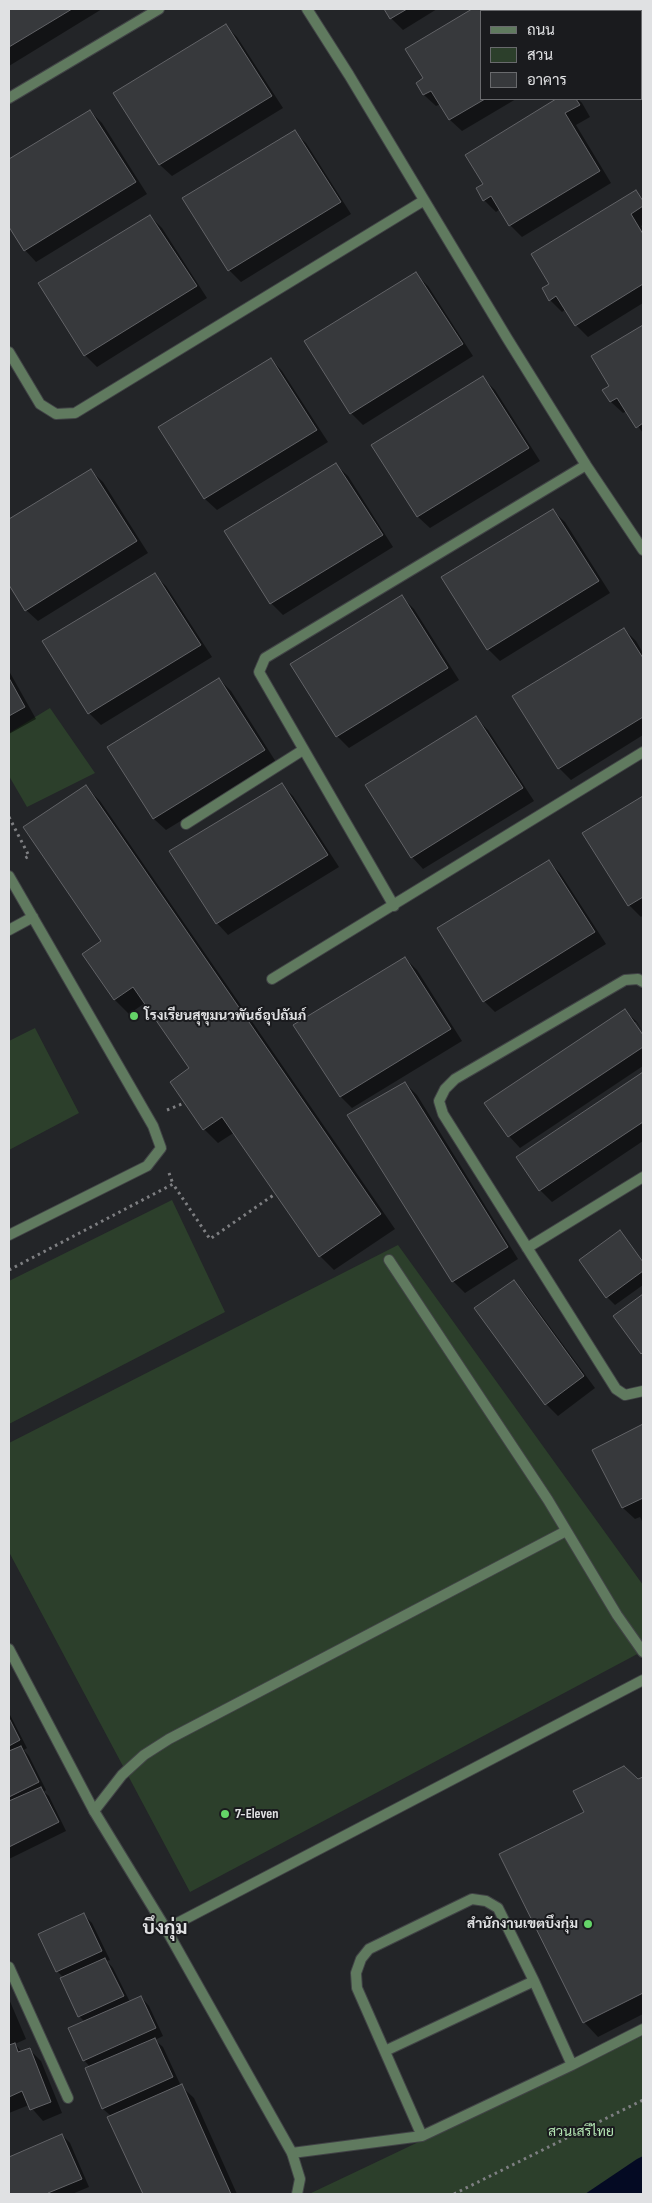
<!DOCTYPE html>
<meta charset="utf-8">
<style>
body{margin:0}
#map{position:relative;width:652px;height:2203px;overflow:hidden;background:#232528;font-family:"Sofia Sans Condensed",Sarabun,sans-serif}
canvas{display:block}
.frame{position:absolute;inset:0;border:10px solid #e0e1e3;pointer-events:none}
.legend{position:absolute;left:480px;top:10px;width:162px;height:90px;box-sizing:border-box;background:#1a1b1e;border:1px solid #696a6d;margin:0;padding:6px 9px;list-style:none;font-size:15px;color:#e0e1e3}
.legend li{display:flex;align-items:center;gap:10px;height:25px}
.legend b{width:25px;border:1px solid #696a6d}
</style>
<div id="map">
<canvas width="652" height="2203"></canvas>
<div class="frame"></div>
<ul class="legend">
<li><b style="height:6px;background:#607a5f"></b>ถนน</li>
<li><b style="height:14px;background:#2c3f2b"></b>สวน</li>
<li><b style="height:14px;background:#37393c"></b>อาคาร</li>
</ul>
</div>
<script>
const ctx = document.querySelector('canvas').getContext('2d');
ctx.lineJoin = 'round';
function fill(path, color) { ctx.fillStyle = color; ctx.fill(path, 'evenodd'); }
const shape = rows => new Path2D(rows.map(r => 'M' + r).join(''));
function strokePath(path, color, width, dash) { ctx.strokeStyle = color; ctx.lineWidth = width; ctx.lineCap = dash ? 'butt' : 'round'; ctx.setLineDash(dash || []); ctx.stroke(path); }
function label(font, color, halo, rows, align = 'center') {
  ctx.font = font + ' "Sofia Sans Condensed",Sarabun,sans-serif'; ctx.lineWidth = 4; ctx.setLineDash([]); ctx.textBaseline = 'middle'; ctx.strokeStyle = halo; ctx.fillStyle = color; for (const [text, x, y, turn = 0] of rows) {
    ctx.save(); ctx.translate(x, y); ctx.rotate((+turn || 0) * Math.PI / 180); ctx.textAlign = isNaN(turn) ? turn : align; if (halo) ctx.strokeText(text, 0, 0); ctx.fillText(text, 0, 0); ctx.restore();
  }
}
fill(shape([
 [50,708,95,773,27,807,9,776,9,733],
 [35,1028,79,1113,9,1150,9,1041],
 [172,1200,225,1312,9,1424,9,1281],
 [398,1245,643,1585,643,1651,190,1892,9,1552,9,1443],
 [643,2035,643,2194,309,2194,366,2167]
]), '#2c3f2b');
fill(shape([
 [643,2156,643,2194,585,2194,637,2159]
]), '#040a23');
fill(shape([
 [9,9,102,9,9,66],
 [385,9,437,9,403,30,391,18],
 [474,9,529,9,531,11,481,11,481,99,516,99,462,131,450,120,441,104,436,106,424,95,418,83,425,78,407,50],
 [225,25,237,37,283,108,172,176,160,165,115,93],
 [559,99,578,99,582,103,590,117,576,125,611,183,522,237,510,225,500,209,496,212,484,200,485,184,467,155],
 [90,111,102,123,147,194,36,262,25,250,9,225,9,160],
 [294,132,306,143,351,214,241,282,229,270,184,199],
 [636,192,643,199,643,225,641,226,643,229,643,303,588,337,576,325,566,309,562,312,550,300,551,284],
 [150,216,162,228,207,298,97,367,85,355],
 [416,274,428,286,473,356,363,425,351,413],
 [643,326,643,433,627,411,623,413,611,402,604,390,611,386,593,357],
 [271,359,282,371,328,442,217,510,205,499,160,427],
 [483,378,495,390,540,461,430,528,418,517,373,445],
 [336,465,348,476,393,547,283,615,271,603],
 [91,471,103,482,148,553,38,621,26,610,9,583,9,521],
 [553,511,565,522,610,593,500,661,488,649],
 [154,575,166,586,212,657,101,725,89,713,44,642],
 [402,597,414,609,459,680,349,748,337,736],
 [624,629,636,641,643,653,643,735,571,780,559,768],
 [9,671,36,719,9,734],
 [219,679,231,691,276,762,166,830,154,819,109,747],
 [476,718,488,730,534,801,423,869,412,857],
 [282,785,293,796,339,867,228,935,217,923],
 [86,787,100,801,395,1229,334,1270,320,1256,235,1132,218,1143,204,1129,191,1069,145,1003,129,1014,115,1000,84,955,103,941],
 [643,797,643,915,641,917,629,905,584,834],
 [549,862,560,873,606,944,495,1012,484,1001],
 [405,958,417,970,462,1041,352,1108,341,1097,295,1025],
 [625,1011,637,1022,643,1032,636,1022,633,1022,643,1038,643,1066,520,1148,509,1136],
 [643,1073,643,1141,552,1202,540,1190,517,1157],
 [405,1083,417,1095,518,1259,465,1293,453,1281],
 [620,1232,643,1261,643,1285,615,1305,607,1297],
 [514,1281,525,1293,595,1388,558,1416,546,1404],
 [643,1296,643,1355,615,1316],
 [643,1426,643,1523,640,1517,635,1519,623,1508,594,1450],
 [9,1713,27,1748,24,1750,29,1756,46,1790,44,1792,49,1796,66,1831,9,1859],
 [643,1778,643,2014,598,2037,584,2022,586,1813],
 [83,1914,92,1923,110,1960,107,1961,113,1968,130,2002,141,1997,149,2006,163,2036,155,2040,163,2047,181,2086,194,2098,237,2194,145,2194,109,2118,111,2116,103,2109,86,2069,90,2067,84,2060,85,2022,79,2016,64,1978,57,1971],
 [9,1999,26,2039,15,2044,22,2052,29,2049,41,2061,62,2113,43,2121,29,2105,9,2113],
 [62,2135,70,2143,89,2187,72,2194,9,2194,9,2158]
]), '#0007');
const building = shape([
 [9,9,72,9,9,47,9,9],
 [384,9,407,9,390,19,384,9],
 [472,9,506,9,507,11,481,11,481,99,485,99,449,120,431,91,423,95,416,83,423,78,405,49,472,9],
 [226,24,272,96,159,165,113,93,226,24],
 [556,99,576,99,580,105,565,113,600,171,509,226,491,196,483,201,476,188,483,184,465,155,556,99],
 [90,110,136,182,24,251,9,227,9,159,90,110],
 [295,130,341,202,228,271,182,198,295,130],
 [636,190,643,201,643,206,631,214,643,234,643,284,575,326,556,296,549,301,542,288,549,284,531,254,636,190],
 [150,215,197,286,84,356,38,283,150,215],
 [416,272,463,344,350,414,304,341,416,272],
 [643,325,643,423,636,428,617,398,610,402,602,390,609,386,591,356,643,325],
 [271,358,317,430,204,499,158,427,271,358],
 [483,376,529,448,417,517,371,445,483,376],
 [336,463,383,535,270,604,224,531,336,463],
 [91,469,137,541,25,611,9,585,9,519,91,469],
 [553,509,599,581,487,650,441,577,553,509],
 [155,573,201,645,88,714,42,641,155,573],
 [402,595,448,668,336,737,290,664,402,595],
 [624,628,643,658,643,717,558,769,512,696,624,628],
 [9,678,25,707,9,716,9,678],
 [219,678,265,750,153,819,107,747,219,678],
 [476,716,523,788,411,858,365,785,476,716],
 [282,783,328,855,216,924,169,851,282,783],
 [86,785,381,1214,319,1257,222,1117,203,1130,170,1082,189,1068,133,987,114,1000,82,954,101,941,23,827,86,785],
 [643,796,643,897,628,906,582,833,643,796],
 [549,860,595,932,483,1002,437,928,549,860],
 [405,957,451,1029,340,1097,293,1025,405,957],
 [625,1009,643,1035,643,1047,508,1137,484,1103,625,1009],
 [643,1072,643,1122,539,1191,516,1157,643,1072],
 [405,1082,508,1247,452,1282,347,1115,405,1082],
 [620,1230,643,1262,643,1271,606,1298,579,1260,620,1230],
 [514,1280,584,1376,545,1405,474,1308,514,1280],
 [643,1294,643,1352,641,1354,613,1316,643,1294],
 [643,1424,643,1498,622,1508,592,1450,643,1424],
 [9,1718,20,1740,9,1746,9,1718],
 [21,1746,39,1782,9,1797,9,1751,21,1746],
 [624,1766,638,1779,643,1777,643,1993,583,2023,499,1854,584,1812,573,1791,624,1766],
 [41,1787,59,1822,9,1847,9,1801,41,1787],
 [84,1913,102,1951,56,1972,38,1934,84,1913],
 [105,1958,124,1996,78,2017,60,1978,105,1958],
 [141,1996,156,2028,83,2061,68,2028,141,1996],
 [155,2038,173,2077,102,2109,85,2068,155,2038],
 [15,2043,18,2052,30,2048,51,2102,30,2110,22,2091,9,2097,9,2045,15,2043],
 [182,2084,231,2194,143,2194,107,2117,182,2084],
 [62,2134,82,2179,48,2193,49,2194,9,2194,9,2157,62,2134]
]);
fill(building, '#37393c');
strokePath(building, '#626367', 1);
const service = shape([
 [9,876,153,1126,161,1148,147,1166,9,1235],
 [9,930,33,917],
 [389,1260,548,1500,617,1615,643,1652],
 [94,1811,122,1775,144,1755,169,1739,566,1531],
 [385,2051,534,1981],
 [422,2136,357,1988,356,1973,361,1959,369,1949,472,1899,486,1901,498,1908,534,1981,572,2065],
 [292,2153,422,2136,572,2065,643,2029]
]);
const minor = shape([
 [307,9,349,75,507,338,586,465,643,550],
 [598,9,600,11],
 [641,81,643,85],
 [9,98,159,9],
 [9,352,40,404,56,414,75,413,423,201],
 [186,824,303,750],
 [394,906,259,672,265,658,586,465],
 [272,979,643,752],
 [643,982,638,979,625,980,455,1079,445,1089,439,1101,443,1114,616,1389,625,1395,643,1391],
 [527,1248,643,1177],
 [9,1649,94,1811,166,1929],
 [9,1967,68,2098],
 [297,2194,300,2179,292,2153,166,1929,643,1680]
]);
strokePath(service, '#414346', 12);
strokePath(minor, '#414346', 12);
strokePath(shape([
 [9,817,29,856,22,860],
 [167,1110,184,1103],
 [169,1173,173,1184],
 [9,1270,173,1184,210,1239,275,1194],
 [454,2194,643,2100]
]), '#7e7f82', 3, [2.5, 4]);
strokePath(service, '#607a5f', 10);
strokePath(minor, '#607a5f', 10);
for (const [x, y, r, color] of [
 [134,1016,5,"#64d468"],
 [225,1814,5,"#64d468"],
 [588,1924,5,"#64d468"]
]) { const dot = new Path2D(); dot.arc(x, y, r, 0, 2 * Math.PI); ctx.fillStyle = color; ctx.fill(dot); strokePath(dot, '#1a1b1e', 2); }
label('bold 14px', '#e0e1e3', '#1a1b1e', [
 ["โรงเรียนสุขุมนวพันธ์อุปถัมภ์",144,1016],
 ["7-Eleven",235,1814],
 ["สำนักงานเขตบึงกุ่ม",578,1924,"right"]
], 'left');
label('14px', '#b3e4b2', '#1a1b1e', [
 ["สวนเสรีไทย",581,2132]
]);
label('bold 19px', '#e0e1e3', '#1a1b1e', [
 ["บึงกุ่ม",165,1929]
]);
</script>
